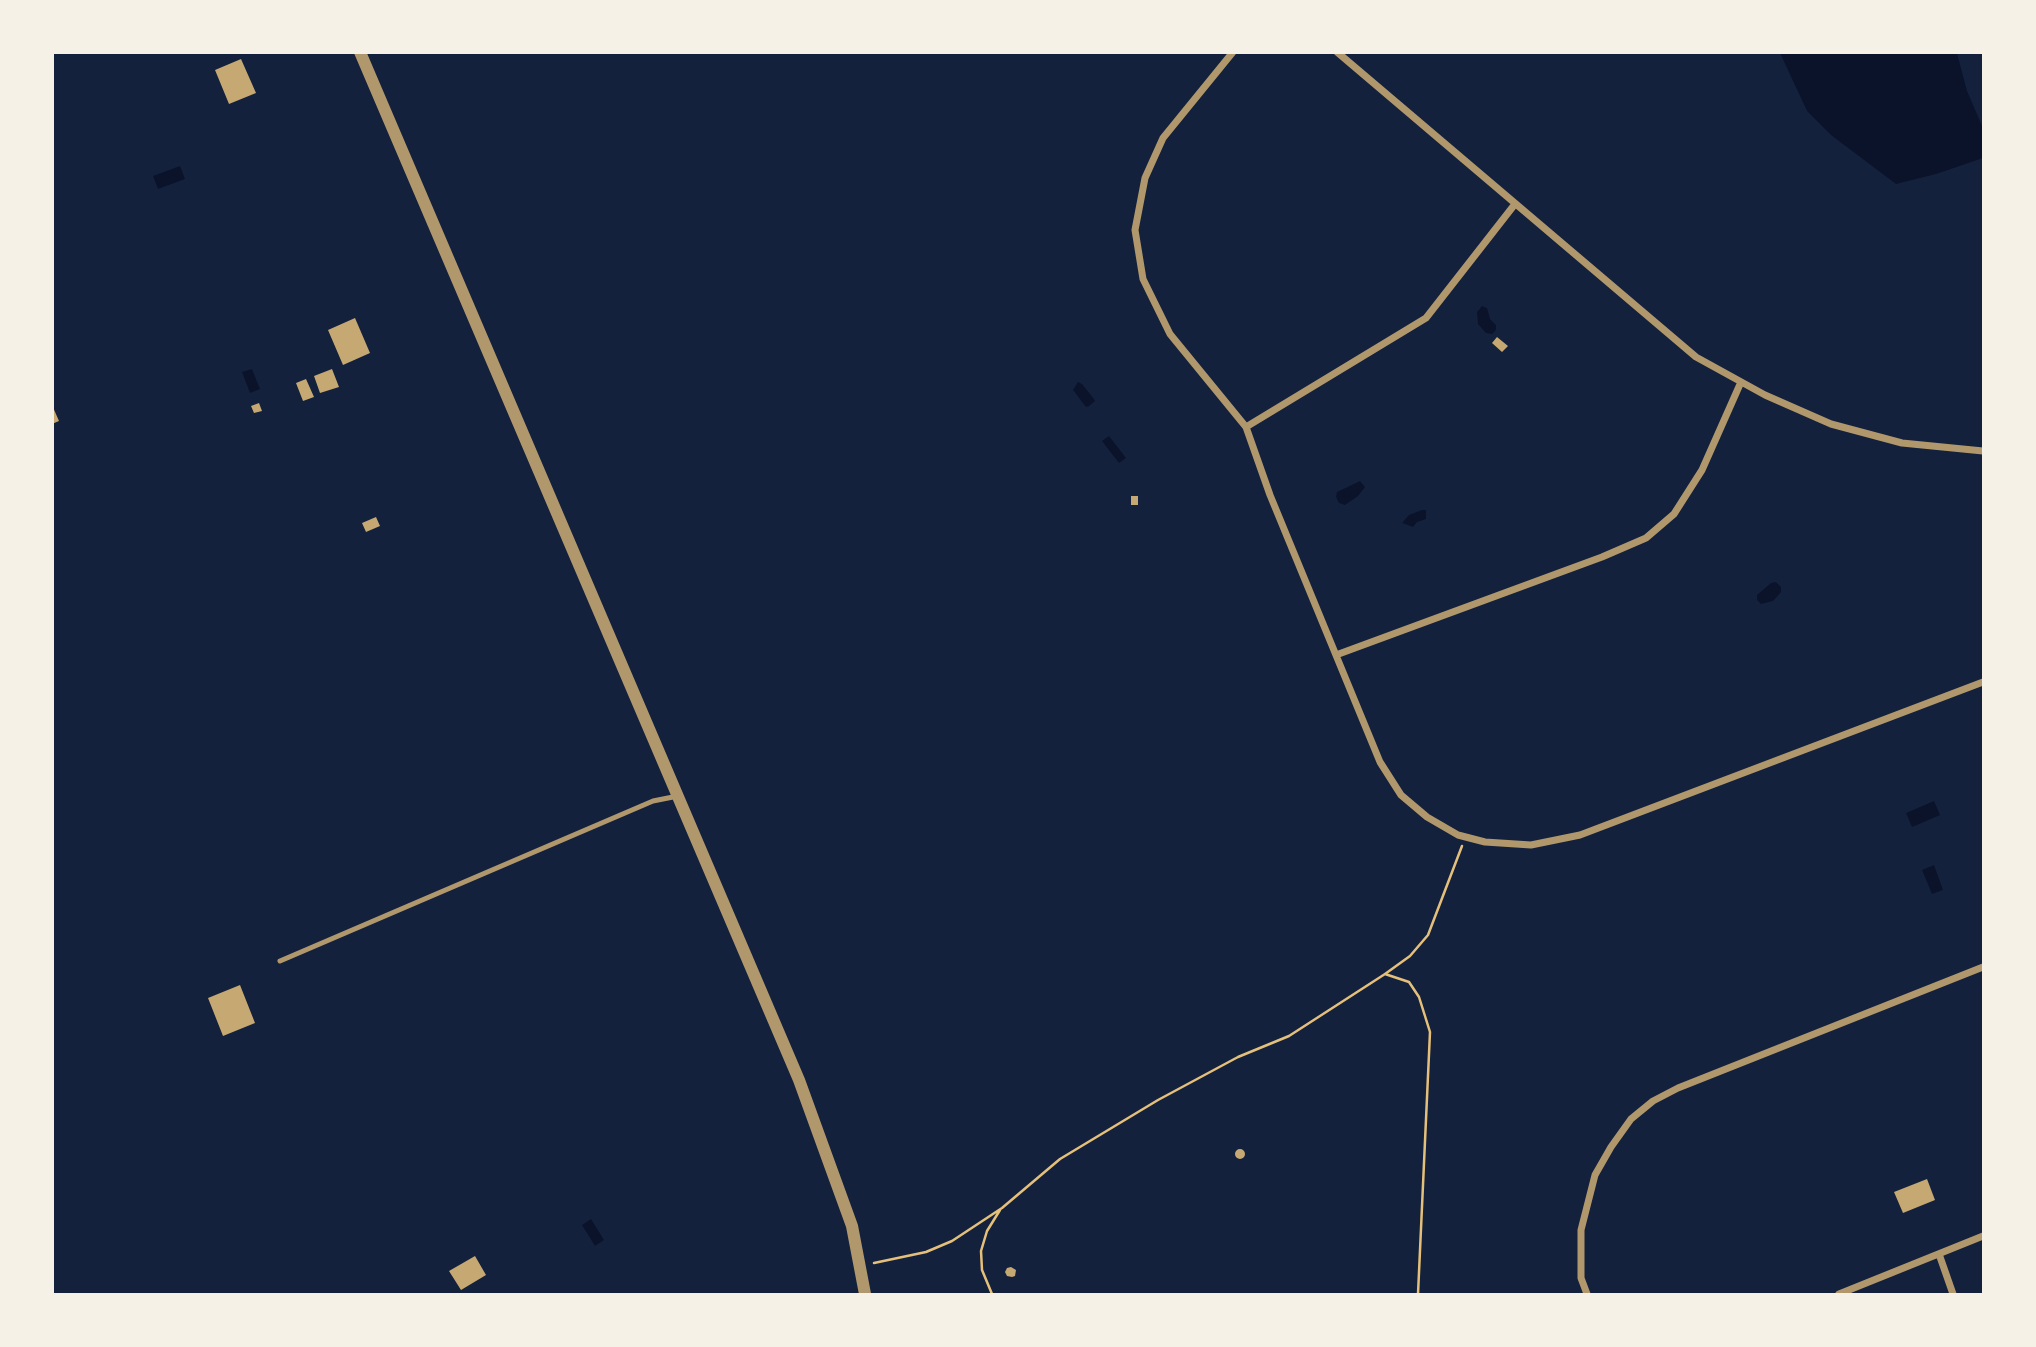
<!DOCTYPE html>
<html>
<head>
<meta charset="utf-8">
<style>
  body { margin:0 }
  #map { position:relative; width:2036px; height:1347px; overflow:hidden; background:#14213d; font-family:Jost,sans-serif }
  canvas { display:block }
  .frame { position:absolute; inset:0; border:54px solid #f6f1e7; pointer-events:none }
</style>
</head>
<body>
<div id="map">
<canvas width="2036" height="1347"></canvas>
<div class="frame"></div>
</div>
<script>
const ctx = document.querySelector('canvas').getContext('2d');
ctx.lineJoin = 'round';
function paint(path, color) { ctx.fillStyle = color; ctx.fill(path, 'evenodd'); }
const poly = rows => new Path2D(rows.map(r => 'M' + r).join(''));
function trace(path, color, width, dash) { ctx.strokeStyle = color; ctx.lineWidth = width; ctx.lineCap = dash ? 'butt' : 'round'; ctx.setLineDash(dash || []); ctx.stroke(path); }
const water = poly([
  [1780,53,1957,53,1967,91,1983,128,1983,158,1936,174,1896,184,1831,135,1807,111],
  [180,166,185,179,158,189,153,176],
  [1482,306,1487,308,1490,319,1496,325,1496,330,1492,334,1486,333,1478,324,1477,312],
  [252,369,260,389,250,393,242,372],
  [1078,382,1082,384,1094,399,1095,401,1089,406,1086,407,1073,390],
  [1109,436,1126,458,1119,463,1102,441],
  [1360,481,1365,487,1358,496,1345,505,1339,503,1336,497,1337,492],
  [1422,510,1426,510,1426,519,1417,522,1413,527,1402,523,1409,515],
  [1776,582,1781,587,1781,592,1773,601,1761,604,1757,600,1757,595,1771,583],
  [1934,801,1940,815,1912,827,1906,813],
  [1934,865,1943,890,1932,894,1922,870],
  [591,1219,604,1240,595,1246,582,1225]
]);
const building = poly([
  [241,59,256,93,229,104,215,70],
  [355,318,370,353,343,365,328,330],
  [1497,337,1508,346,1502,352,1492,343],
  [332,369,339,387,320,393,314,376],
  [306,379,314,397,303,401,296,383],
  [259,403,262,411,254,413,251,406],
  [52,405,59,421,52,424],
  [1131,496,1138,496,1138,505,1131,505],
  [376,517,380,526,366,532,362,523],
  [240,985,255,1023,223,1036,208,998],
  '1235 1154a5 5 0 1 1 10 0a5 5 0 1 1-10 0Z',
  [1927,1179,1935,1200,1903,1213,1894,1192],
  [475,1256,486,1275,461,1290,449,1271],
  [1011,1267,1016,1270,1015,1276,1012,1277,1007,1276,1005,1272,1007,1268]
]);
const path = poly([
  [1385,974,1409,982,1419,997,1430,1032,1418,1294],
  [874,1263,926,1252,952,1241,1002,1208,1060,1159,1158,1100,1238,1057,1289,1036,1385,974,1410,956,1428,935,1462,846],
  [992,1294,982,1270,981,1251,987,1231,1000,1210]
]);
const service = poly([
  [280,961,653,801,678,796]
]);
const minor = poly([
  [1233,52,1163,138,1145,178,1135,230,1143,279,1170,334,1246,427,1270,495,1380,762,1401,795,1427,817,1458,835,1485,842,1531,845,1580,835,1983,682],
  [1337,52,1696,357,1765,395,1831,424,1902,443,1983,451],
  [1246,427,1426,318,1515,204],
  [1336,655,1602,557,1646,538,1674,514,1702,470,1741,382],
  [1939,1254,1953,1294],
  [1587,1294,1581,1278,1581,1230,1595,1175,1611,1147,1631,1119,1653,1101,1678,1088,1983,967],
  [1839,1294,1983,1236]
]);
const tertiary = poly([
  [360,52,799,1080,852,1226,865,1294]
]);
paint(water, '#0b132b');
paint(building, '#c6a872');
trace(path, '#e5c07b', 2.5);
trace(service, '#b1986c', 5);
trace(minor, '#b1986c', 7);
trace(tertiary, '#b1986c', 12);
</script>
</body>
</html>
